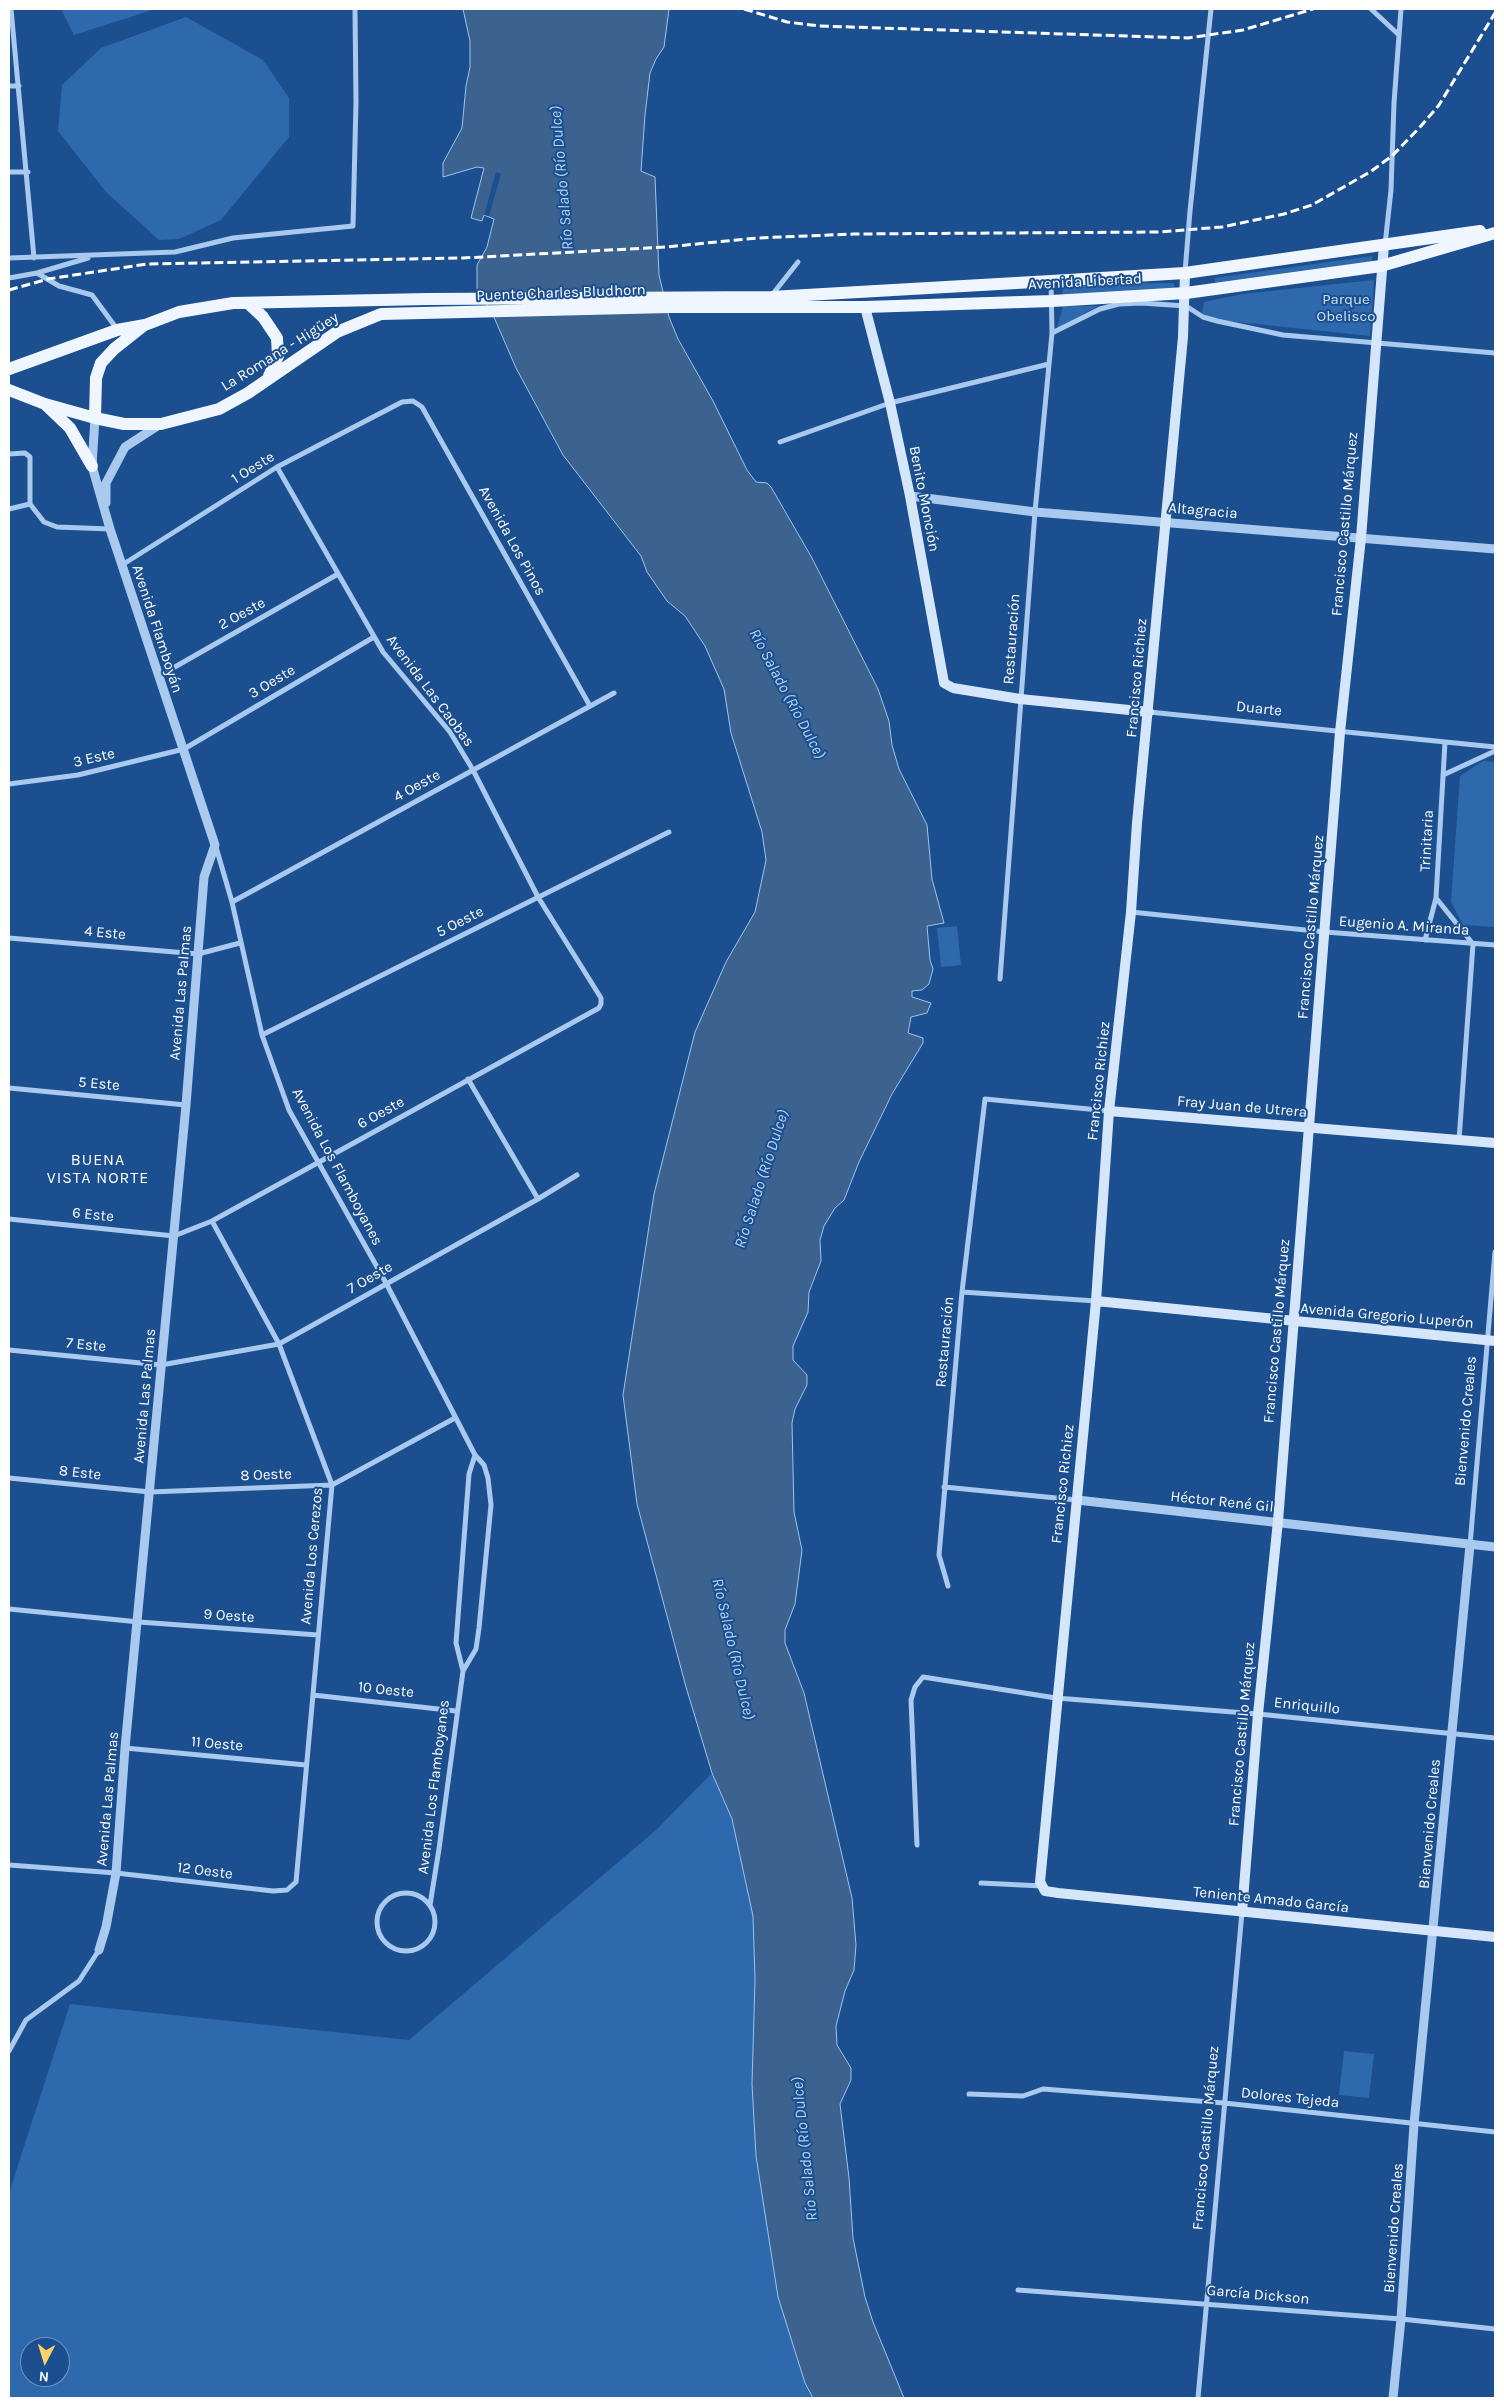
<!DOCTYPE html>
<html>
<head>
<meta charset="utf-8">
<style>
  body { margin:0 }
  #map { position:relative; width:1504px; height:2407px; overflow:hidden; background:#1b4f8f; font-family:Karla,sans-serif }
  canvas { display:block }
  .frame { position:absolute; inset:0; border:10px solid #fff; pointer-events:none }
  .north { position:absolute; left:20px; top:2337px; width:50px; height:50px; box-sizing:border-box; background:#1b4f8f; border:1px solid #7695bc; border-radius:50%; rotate:185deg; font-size:14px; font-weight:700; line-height:20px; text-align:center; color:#fff }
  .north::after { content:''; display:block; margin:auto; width:18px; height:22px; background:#ffd166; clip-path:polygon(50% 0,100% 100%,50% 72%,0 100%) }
</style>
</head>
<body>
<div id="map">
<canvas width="1504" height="2407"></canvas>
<div class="frame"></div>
<div class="north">N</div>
</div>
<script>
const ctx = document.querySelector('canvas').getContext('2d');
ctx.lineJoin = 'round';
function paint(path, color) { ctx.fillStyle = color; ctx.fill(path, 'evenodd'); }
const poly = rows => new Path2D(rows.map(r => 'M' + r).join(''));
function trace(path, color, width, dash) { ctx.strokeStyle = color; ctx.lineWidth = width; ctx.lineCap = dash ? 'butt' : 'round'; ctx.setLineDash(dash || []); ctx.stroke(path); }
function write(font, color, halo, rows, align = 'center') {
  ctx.font = font + ' Karla,sans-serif'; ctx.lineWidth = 4; ctx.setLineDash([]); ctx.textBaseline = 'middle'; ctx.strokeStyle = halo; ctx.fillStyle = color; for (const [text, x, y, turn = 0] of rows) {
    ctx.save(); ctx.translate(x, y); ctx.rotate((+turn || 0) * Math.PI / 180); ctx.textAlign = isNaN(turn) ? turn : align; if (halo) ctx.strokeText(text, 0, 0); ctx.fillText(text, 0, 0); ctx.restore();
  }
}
const green = poly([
  [61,9,155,9,74,35],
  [186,17,263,60,289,98,289,137,221,220,179,239,159,240,106,192,58,131,62,85,101,48],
  [1372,256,1373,270,1217,290,1214,278],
  [1374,280,1370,336,1218,320,1202,313,1204,302,1242,294],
  [1174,283,1175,295,1063,299,1062,284],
  [1063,306,1098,306,1057,328],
  [1483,761,1495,762,1495,927,1463,925,1451,902,1460,776],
  [957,926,961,965,941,967,937,928],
  [712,1773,732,1819,753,1916,755,1979,752,2084,756,2156,805,2383,813,2398,9,2398,9,2193,70,2004,409,2040,656,1830],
  [30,2347,60,2347,60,2377,30,2377],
  [1344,2051,1374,2054,1369,2098,1339,2095]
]);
const water = poly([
  [463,9,669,9,664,47,656,59,650,73,645,115,641,171,655,177,659,275,669,317,678,339,713,401,747,470,756,482,767,483,771,487,812,558,878,689,889,721,892,745,899,769,927,825,932,879,944,923,927,926,930,960,933,969,929,984,922,990,912,991,912,997,931,1003,927,1013,911,1017,908,1033,923,1038,923,1043,892,1094,859,1162,844,1200,835,1208,824,1226,820,1240,821,1261,809,1292,808,1312,793,1346,793,1360,807,1375,807,1385,795,1409,792,1423,794,1512,802,1550,795,1604,785,1630,785,1643,804,1693,852,1898,856,1945,854,1970,845,1991,836,2026,837,2045,851,2068,851,2080,840,2104,849,2178,853,2238,865,2297,873,2322,904,2398,813,2398,805,2383,778,2297,756,2156,752,2084,755,1979,753,1916,732,1819,712,1773,686,1687,637,1504,623,1395,654,1194,695,1032,726,962,755,912,766,860,762,832,731,733,724,689,705,646,685,616,667,601,647,572,641,556,563,455,516,368,493,315,477,289,477,265,487,247,494,219,484,215,482,221,471,218,484,168,477,167,443,177,443,163,462,128,466,86,470,67,470,41,463,9]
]);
const pier = poly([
  [496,172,501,174,489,216,484,215]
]);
const minor = poly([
  [11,9,34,258],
  [1371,9,1399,35],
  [9,86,19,86],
  [9,172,28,172],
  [1385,245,1391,190,1394,103,1401,9],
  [9,258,175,252,233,238,353,226,356,102,355,9],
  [1185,272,1190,211,1211,9],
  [37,273,59,286,92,295,117,329],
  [9,278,37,273,88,258],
  [772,295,798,262],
  [1052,333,1100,309,1119,304,1141,303,1186,306,1203,317,1217,321,1283,335,1495,353],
  [780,442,890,403,1049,364],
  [9,454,25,453,30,457,30,504,44,522,57,527,110,529],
  [9,509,30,504],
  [122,565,277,467,402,402,413,401,422,407,590,706],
  [159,676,338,574],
  [1149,712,1495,747],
  [1443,775,1495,751],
  [9,784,78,775,184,749,374,637],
  [216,847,232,902,262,1035,289,1110,386,1283,475,1455,484,1465,488,1478,491,1505,479,1628,476,1649,463,1671,439,1849,430,1905],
  [1436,898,1473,944,1459,1140],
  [232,902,614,693],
  [1131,912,1325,932,1495,945],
  [9,938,198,954,240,943],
  [1425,940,1436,898,1445,742],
  [1000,979,1035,512,1052,333,1051,281],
  [262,1035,669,832],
  [468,1079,538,1199],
  [9,1088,186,1105],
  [9,1219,174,1236,212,1221,599,1008,601,1004,601,998,538,897,473,770,450,732,383,652,277,467],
  [962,1292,1096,1301],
  [9,1350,161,1365,279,1344,538,1199,577,1175],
  [9,1478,150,1492,332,1485,455,1418],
  [944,1487,1077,1500],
  [1470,1545,1495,1252],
  [948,1586,939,1555,962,1292,985,1099,1109,1111],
  [9,1609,139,1622,318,1635],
  [463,1671,456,1643,469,1474,475,1455],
  [313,1695,456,1711],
  [125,1748,306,1765],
  [917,1845,911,1700,915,1687,923,1677,1056,1698,1258,1714,1495,1738],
  [9,1865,116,1873,273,1891,287,1890,296,1882,332,1485,279,1344,212,1221],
  [981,1883,1042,1886],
  '377 1922a29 29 0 1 1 58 0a29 29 0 1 1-58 0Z',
  [9,2051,26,2020,79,1981,99,1950],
  [969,2094,1023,2096,1043,2089,1224,2103,1495,2132],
  [1018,2290,1401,2319,1495,2329],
  [1198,2398,1242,1912]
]);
const tertiary = poly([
  [95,418,92,466,110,529,215,845,204,877,186,1105,125,1748,116,1873,106,1927,99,1950],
  [910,496,1035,512,1495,549],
  [106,503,106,483,125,447,159,425],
  [1077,1500,1495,1547],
  [1393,2398,1401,2319,1414,2124,1470,1545]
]);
const secondary = poly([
  [1185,273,1183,337,1137,823,1131,912,1109,1111,1096,1301,1040,1882,1045,1891,1058,1893,1495,1937],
  [865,307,890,403,910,496,944,683,953,688,1020,699,1149,712],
  [1109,1111,1495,1143],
  [1096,1301,1495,1341],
  [1242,1912,1258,1714,1278,1521,1340,732,1361,538,1384,245]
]);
const primary = poly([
  [248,303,263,317,277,338,278,356,269,376],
  [9,369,117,330,145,325,179,312,233,303,428,299,771,297,1051,281,1185,273,1480,231],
  [9,390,45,404,95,418,124,424,161,424,219,409,248,393,337,332,381,314,669,307,865,307,1052,301,1186,293,1381,266,1495,233],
  [47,406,70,428,92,466],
  [95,418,96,378,101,363,114,349,143,326]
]);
const rail = poly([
  [744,9,787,22,819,26,1188,38,1243,30,1313,9],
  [9,290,48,279,147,264,463,258,666,247,757,238,854,234,1158,232,1222,227,1284,214,1312,205,1370,172,1392,156,1421,126,1439,105,1495,13]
]);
const streetNames = [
  ["Avenida Libertad",1085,282,-3],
  ["Puente Charles Bludhorn",561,293,-2],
  ["La Romana - Higüey",280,352,-32],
  ["1 Oeste",253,468,-32],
  ["Benito Monción",924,499,79],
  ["Altagracia",1203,511,5],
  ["Francisco Castillo Márquez",1345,524,-85],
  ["Avenida Los Pinos",512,541,61],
  ["2 Oeste",242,614,-29],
  ["Avenida Flamboyán",157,629,72],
  ["Restauración",1012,639,-86],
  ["Francisco Richiez",1137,678,-85],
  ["3 Oeste",272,682,-31],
  ["Avenida Las Caobas",430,691,53],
  ["Duarte",1259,709,6],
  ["3 Este",94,758,-13],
  ["4 Oeste",417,786,-29],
  ["Trinitaria",1427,841,-87],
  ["5 Oeste",460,922,-27],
  ["Eugenio A. Miranda",1404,926,4],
  ["Francisco Castillo Márquez",1311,927,-85],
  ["4 Este",105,933,5],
  ["Avenida Las Palmas",181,993,-85],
  ["Francisco Richiez",1099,1081,-84],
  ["5 Este",99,1084,5],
  ["Fray Juan de Utrera",1242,1107,5],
  ["6 Oeste",381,1113,-29],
  ["Avenida Los Flamboyanes",337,1167,62],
  ["6 Este",93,1215,6],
  ["7 Oeste",370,1278,-30],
  ["Avenida Gregorio Luperón",1387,1316,5],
  ["Francisco Castillo Márquez",1277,1331,-85],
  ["Restauración",945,1342,-85],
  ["7 Este",86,1345,6],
  ["Avenida Las Palmas",145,1396,-85],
  ["Bienvenido Creales",1466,1421,-85],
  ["8 Este",80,1473,6],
  ["8 Oeste",266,1475,-2],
  ["Francisco Richiez",1063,1484,-84],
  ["Héctor René Gil",1222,1502,6],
  ["Avenida Los Cerezos",312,1556,-85],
  ["9 Oeste",229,1616,4],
  ["10 Oeste",386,1690,6],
  ["Enriquillo",1307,1706,6],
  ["Francisco Castillo Márquez",1242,1734,-85],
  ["11 Oeste",217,1744,5],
  ["Avenida Los Flamboyanes",434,1787,-83],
  ["Avenida Las Palmas",108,1799,-85],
  ["Bienvenido Creales",1430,1824,-85],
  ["12 Oeste",205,1871,7],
  ["Teniente Amado García",1271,1900,6],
  ["Dolores Tejeda",1290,2098,6],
  ["Francisco Castillo Márquez",1206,2138,-85],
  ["Bienvenido Creales",1394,2228,-86],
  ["García Dickson",1258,2295,5]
];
const parkNames = [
  ["Parque",1346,300],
  ["Obelisco",1346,317]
];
const waterNames = [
  ["Río Salado (Río Dulce)",562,178,-95],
  ["Río Salado (Río Dulce)",787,694,62],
  ["Río Salado (Río Dulce)",762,1179,-72],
  ["Río Salado (Río Dulce)",733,1649,77],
  ["Río Salado (Río Dulce)",805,2149,-96]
];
const neighbourhoodNames = [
  ["BUENA",98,1160],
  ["VISTA NORTE",98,1178]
];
paint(green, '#2e69ad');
paint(water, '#3c6290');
trace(water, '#9cc4f0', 1);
paint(pier, '#1b4f8f');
trace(minor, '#a9c9ee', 5);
trace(tertiary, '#a9c9ee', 9);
trace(secondary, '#d6e6fa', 10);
trace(primary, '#f0f6ff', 12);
trace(rail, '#fff', 3, [9, 4]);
write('15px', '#fff', '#1b4f8f', streetNames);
write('15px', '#cfe3fa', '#1b4f8f', parkNames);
write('italic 16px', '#b5d3f5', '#1b4f8f', waterNames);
ctx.letterSpacing = '1px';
write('16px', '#fff', '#1b4f8f', neighbourhoodNames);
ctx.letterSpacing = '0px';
</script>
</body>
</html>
